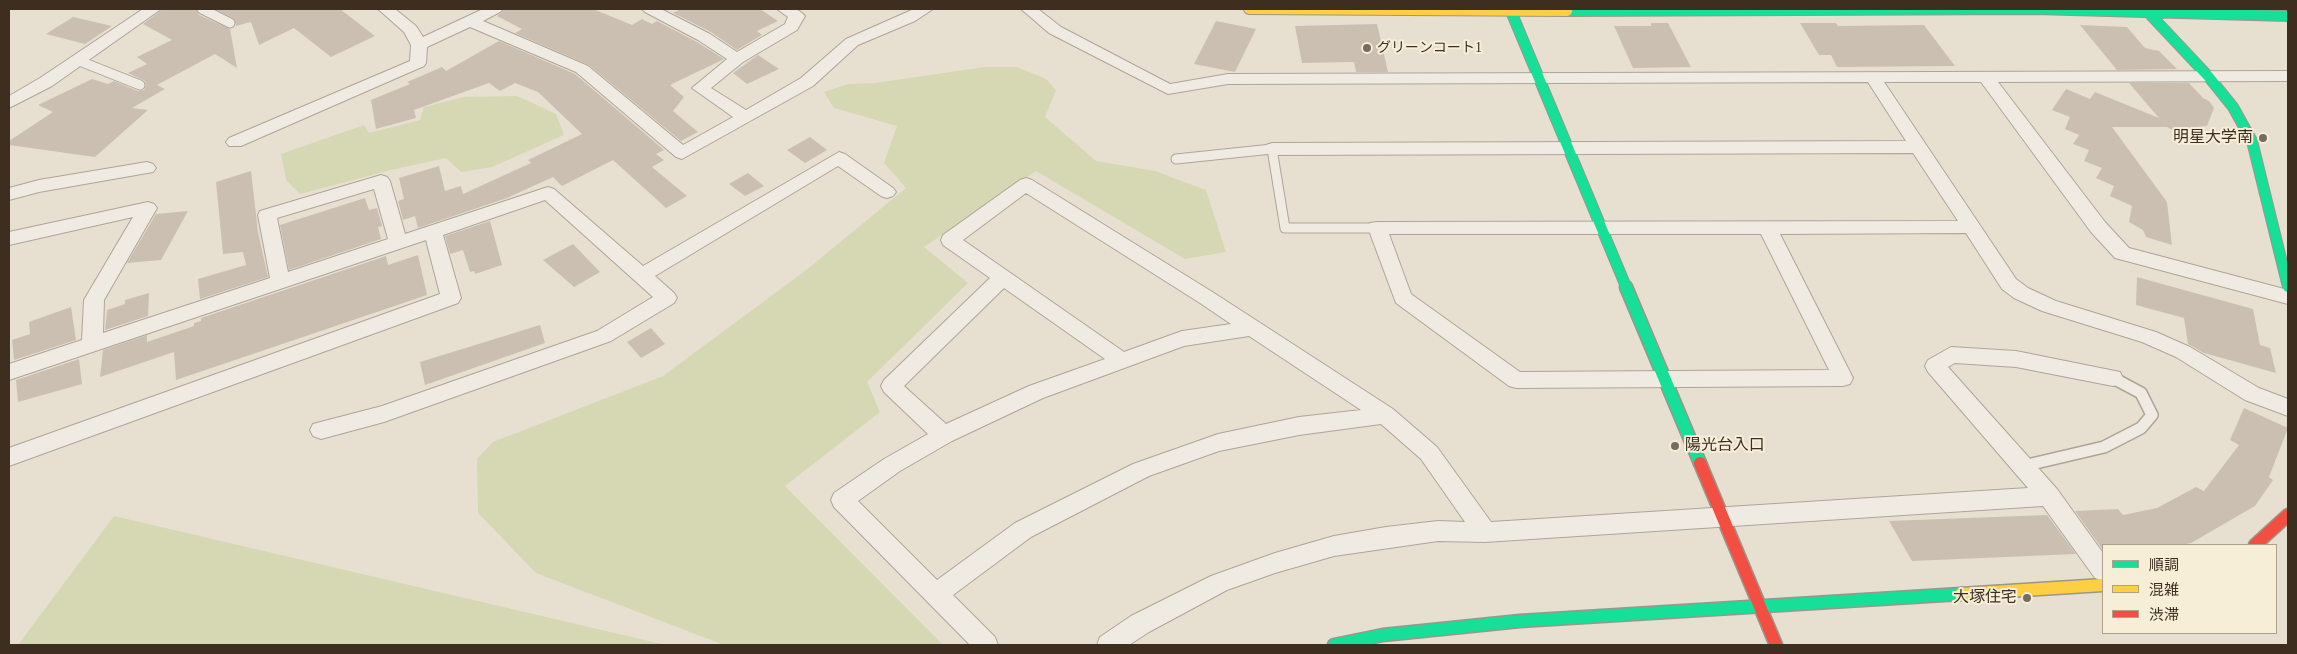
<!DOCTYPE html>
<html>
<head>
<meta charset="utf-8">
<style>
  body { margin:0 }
  #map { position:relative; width:2297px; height:654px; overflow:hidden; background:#e7e0d1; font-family:"Times New Roman","Noto Sans JP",serif }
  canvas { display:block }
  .frame { position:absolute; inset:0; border:10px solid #3d2e20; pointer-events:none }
  .legend { position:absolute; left:2102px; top:544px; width:175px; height:90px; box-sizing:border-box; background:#f7eed8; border:1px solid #ada18e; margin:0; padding:6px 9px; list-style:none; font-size:15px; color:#3d2e20 }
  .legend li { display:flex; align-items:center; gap:10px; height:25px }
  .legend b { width:25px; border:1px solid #ada18e }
</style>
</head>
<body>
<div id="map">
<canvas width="2297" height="654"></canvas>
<div class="frame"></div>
<ul class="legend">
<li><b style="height:6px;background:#16e098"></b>順調</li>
<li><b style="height:6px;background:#ffcf43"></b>混雑</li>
<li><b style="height:6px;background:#f24e42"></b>渋滞</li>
</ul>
</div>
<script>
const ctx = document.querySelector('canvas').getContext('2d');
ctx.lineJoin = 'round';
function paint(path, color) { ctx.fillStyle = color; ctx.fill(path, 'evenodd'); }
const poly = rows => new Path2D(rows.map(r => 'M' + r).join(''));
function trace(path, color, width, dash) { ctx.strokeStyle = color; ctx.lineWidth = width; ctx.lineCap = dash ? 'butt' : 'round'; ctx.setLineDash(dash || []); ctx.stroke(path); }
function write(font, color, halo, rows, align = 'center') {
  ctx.font = font + ' "Times New Roman","Noto Sans JP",serif'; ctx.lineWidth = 4; ctx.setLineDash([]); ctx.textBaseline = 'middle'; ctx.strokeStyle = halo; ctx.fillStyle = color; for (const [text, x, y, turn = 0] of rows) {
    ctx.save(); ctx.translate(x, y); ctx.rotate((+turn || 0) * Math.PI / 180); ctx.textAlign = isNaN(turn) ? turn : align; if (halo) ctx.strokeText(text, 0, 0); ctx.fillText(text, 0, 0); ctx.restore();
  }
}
const green = poly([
  [985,67,1017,67,1046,79,1056,90,1045,117,1096,161,1155,171,1206,190,1226,252,1185,259,1036,171,924,247,968,283,867,382,880,412,785,486,943,645,724,645,536,573,478,513,477,459,493,442,663,376,805,271,906,188,884,163,897,126,834,108,824,92,848,84,875,83],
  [517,96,556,114,564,135,492,167,461,172,446,158,391,170,300,194,286,180,281,154,364,125,369,133,420,120,424,107,464,97],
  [114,516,666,645,18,645]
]);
const building = poly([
  [163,9,196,9,199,15,230,29,237,68,215,54,157,85,165,89,132,108,148,110,95,157,9,145,9,141,53,112,38,105,92,79,108,84,114,81,138,91,144,90,146,85,145,81,128,73,147,64,137,57,172,40,143,24],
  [215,9,340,9,375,36,331,57,294,28,259,45,251,22,236,26,233,18],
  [505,9,593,9,632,25,642,19,652,24,657,21,697,42,724,59,670,85,684,97,673,111,698,132,681,141,589,65,515,33,522,29,497,16],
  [681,9,760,9,778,21,757,31,762,35,737,50,711,32,673,13],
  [73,17,112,26,85,44,46,34],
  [1216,21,1256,29,1235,72,1194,64],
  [1651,23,1668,23,1691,67,1633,68,1614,26,1651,26],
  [1800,23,1836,23,1838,26,1924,25,1955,66,1837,67,1831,55,1819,55],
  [1377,24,1388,72,1356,72,1354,62,1302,63,1295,26],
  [2080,25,2127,27,2145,48,2159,51,2177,69,2117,70],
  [499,41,575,74,664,150,656,154,664,160,652,167,687,196,666,208,613,160,562,186,553,177,507,198,418,228,415,216,403,220,398,201,404,199,399,178,439,166,445,191,461,186,463,194,531,163,528,160,582,134,538,92,515,83,500,91,489,83,414,110,416,118,376,129,371,100,410,84,407,82,442,67,446,71],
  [758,55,779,69,747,84,733,73],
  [2129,83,2189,83,2203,98,2209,101,2214,108,2207,126,2185,128,2179,134,2167,127,2112,127,2167,202,2172,245,2146,237,2143,230,2129,222,2132,206,2110,196,2114,186,2096,178,2102,168,2084,161,2089,150,2073,144,2079,135,2065,129,2070,117,2052,110,2066,89,2090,99,2095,92,2159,118],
  [810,137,827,150,805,163,787,150],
  [251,171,258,232,268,277,200,299,198,279,246,265,243,252,223,254,216,182],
  [748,173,764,186,745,196,729,184],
  [365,198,369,210,377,208,382,226,378,227,381,239,289,270,280,225],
  [188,211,161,260,127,263,156,214],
  [490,221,502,265,475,274,474,271,470,272,463,250,450,254,445,236],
  [573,244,600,272,574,287,543,260],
  [418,255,427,295,176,380,174,352,100,377,103,350,147,335,147,342,194,326,194,323,201,321,201,318,386,256,388,265],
  [2137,277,2253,309,2260,345,2270,348,2276,373,2204,353,2188,344,2184,318,2136,305],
  [149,293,148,316,105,330,107,310,125,304,125,300],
  [71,307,76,340,14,360,12,340,30,334,29,322],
  [540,325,545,343,425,385,420,362],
  [651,328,665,344,641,358,627,342],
  [79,359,82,384,18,402,16,380],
  [2244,408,2288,428,2269,477,2273,480,2255,506,2191,543,2180,545,2103,545,2103,550,2075,511,2118,509,2123,515,2157,508,2196,487,2204,491,2239,445,2230,440],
  [2047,515,2076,554,1912,561,1889,521]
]);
const laneFar1 = poly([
  [202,9,230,23],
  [77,60,140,85],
  [1176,159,1272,149,1285,228,1377,228]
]);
const lane = poly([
  [2023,466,2104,447,2141,428,2152,415,2141,393,2113,378]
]);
const street = poly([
  [143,9,161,9,52,86,9,108,9,96,40,78,143,9],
  [378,9,395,9,416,26,423,37,483,9,503,9,500,12,483,21,588,66,683,145,733,117,692,88,727,59,698,40,645,12,642,9,661,9,710,34,737,52,785,24,788,17,777,9,796,9,802,13,805,16,797,30,743,62,711,88,746,110,801,78,846,39,914,9,933,9,915,21,858,45,813,86,682,159,676,157,576,72,470,27,427,47,426,63,424,66,241,146,229,146,226,142,229,138,410,61,411,45,404,32,378,9],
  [1021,9,1038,9,1061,27,1170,84,1228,74,2288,71,2288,81,1998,82,2105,222,2129,248,2288,290,2288,304,2115,258,2091,232,1981,82,1884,82,2016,279,2028,288,2056,301,2156,332,2190,347,2259,388,2288,399,2288,416,2245,400,2176,357,2142,342,2042,311,2014,298,2002,289,1966,233,1780,234,1853,378,1850,384,1843,386,1516,388,1509,386,1396,303,1368,228,1370,223,1377,222,1958,221,1913,153,1272,155,1266,153,1263,149,1266,145,1272,143,1906,141,1868,82,1228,84,1168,94,1049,33,1021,9],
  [1389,234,1761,234,1829,370,1520,372,1411,294,1389,234],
  [839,152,845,154,893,188,896,192,893,196,887,198,881,196,838,166,655,276,674,293,677,298,674,303,611,341,384,422,321,439,313,436,310,430,313,424,382,406,597,331,653,297,545,200,443,235,461,298,458,303,9,466,9,448,440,294,426,240,9,380,9,364,82,340,84,300,133,217,9,245,9,232,148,202,154,204,157,208,104,300,103,333,270,278,258,215,260,211,381,175,387,177,390,181,405,234,548,187,554,189,643,266,839,152],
  [374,189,388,239,288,272,277,218,374,189],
  [147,162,153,164,156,168,153,172,39,192,9,200,9,188,39,180,147,162],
  [1026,178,1032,180,1214,293,1393,409,1437,447,1491,522,2028,488,1928,372,1925,366,1928,360,1951,347,2016,351,2120,372,2123,378,2120,384,2113,386,2016,367,1955,363,1948,367,2057,489,2103,553,2103,581,2095,578,2043,506,1485,542,1438,541,1334,556,1275,573,1227,590,1149,632,1129,645,1097,645,1100,637,1131,616,1211,576,1275,553,1334,536,1386,527,1438,521,1465,522,1421,459,1381,424,1299,435,1219,451,1149,476,1031,537,953,595,995,637,998,645,970,645,834,507,831,500,834,493,884,459,928,434,884,392,881,386,884,380,990,278,943,245,941,240,943,235,1020,180,1026,178],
  [1026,193,1200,303,1231,324,1182,331,1124,352,963,240,1026,193],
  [1004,288,1105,359,1029,386,946,424,904,386,1004,288],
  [1249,336,1361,410,1299,417,1218,434,1133,464,1015,523,937,580,858,501,900,471,952,441,1043,398,1184,346,1249,336]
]);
const fastFar1 = poly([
  [1510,9,1627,289],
  [2145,9,2208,76,2233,107,2252,141,2288,287],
  [1567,11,2035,9,2288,16]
]);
const fast = poly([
  [1626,287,1700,463],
  [1334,645,1383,635,1520,621,1961,594]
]);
const slowFar1 = poly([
  [1249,9,1567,11]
]);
const slow = poly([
  [1961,594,2103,585]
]);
const jam = poly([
  [1700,463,1776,645],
  [2255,545,2288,515]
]);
const markers = [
  [1367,48,5,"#786c5e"],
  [2263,138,5,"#786c5e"],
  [1675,446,5,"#786c5e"],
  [2027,598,5,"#786c5e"]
];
const farPoinames = [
  ["グリーンコート1",1377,48]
];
const poiNames = [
  ["明星大学南",2253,138],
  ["陽光台入口",1685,446,"left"],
  ["大塚住宅",2017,598]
];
paint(green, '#d6d7b3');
paint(building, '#cbbfb2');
trace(laneFar1, '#ada599', 11);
trace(lane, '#ada599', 14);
trace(street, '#ada599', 2);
trace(fastFar1, '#9c958a', 12);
trace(fast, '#9c958a', 15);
trace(slowFar1, '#9c958a', 12);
trace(slow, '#9c958a', 15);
trace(jam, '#9c958a', 15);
trace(laneFar1, '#efebe3', 9);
trace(lane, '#efebe3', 11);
paint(street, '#efebe3');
trace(fastFar1, '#16e098', 10);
trace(fast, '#16e098', 12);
trace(slowFar1, '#ffcf43', 10);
trace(slow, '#ffcf43', 12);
trace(jam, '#f24e42', 12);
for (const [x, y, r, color] of markers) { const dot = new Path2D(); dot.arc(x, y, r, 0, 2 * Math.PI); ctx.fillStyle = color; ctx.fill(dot); trace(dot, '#f7eed8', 2); }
write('14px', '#3d2e20', '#f7eed8', farPoinames, 'left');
write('16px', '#3d2e20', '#f7eed8', poiNames, 'right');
</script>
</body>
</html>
